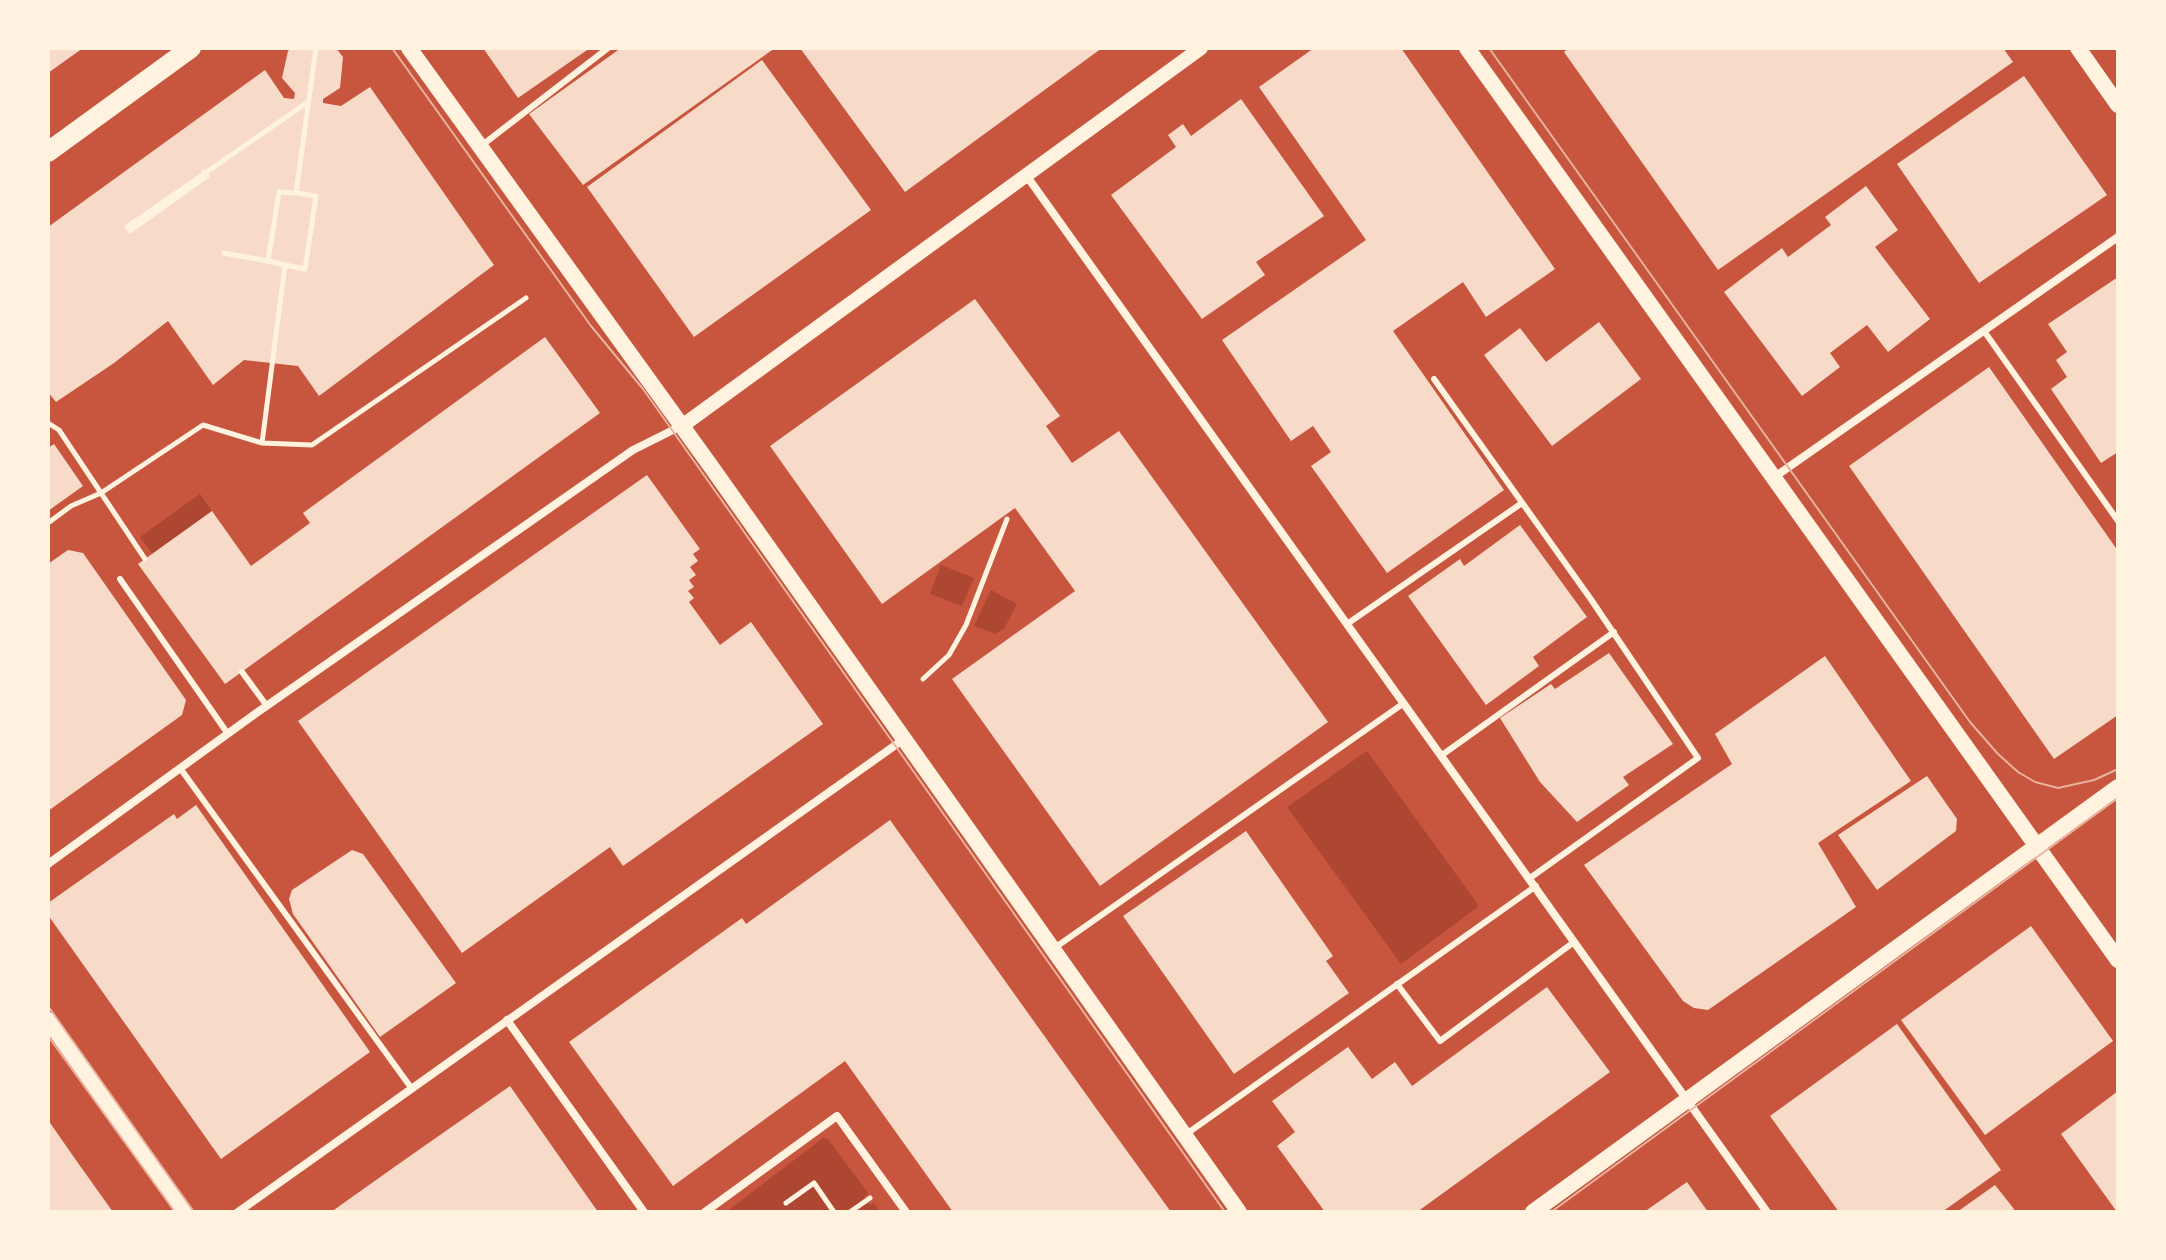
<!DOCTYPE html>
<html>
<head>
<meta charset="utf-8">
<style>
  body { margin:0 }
  #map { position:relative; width:2166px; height:1260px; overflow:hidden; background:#c8553d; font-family:Jost,sans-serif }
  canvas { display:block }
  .frame { position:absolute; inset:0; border:50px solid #fff3e0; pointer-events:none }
</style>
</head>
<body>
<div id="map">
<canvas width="2166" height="1260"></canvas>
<div class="frame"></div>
</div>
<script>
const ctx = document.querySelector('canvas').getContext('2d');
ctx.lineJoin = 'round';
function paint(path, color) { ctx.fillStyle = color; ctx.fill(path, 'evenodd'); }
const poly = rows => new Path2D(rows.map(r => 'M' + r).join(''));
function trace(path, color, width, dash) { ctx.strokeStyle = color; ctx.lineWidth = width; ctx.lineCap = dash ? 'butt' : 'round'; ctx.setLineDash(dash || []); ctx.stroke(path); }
const green = poly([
  [200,494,212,511,153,554,140,537],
  [941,565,974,578,962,606,930,594],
  [991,590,1017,604,1004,629,995,634,974,626],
  [1367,751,1479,906,1401,964,1287,807],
  [823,1138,828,1139,868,1193,864,1197,870,1205,874,1203,881,1212,726,1212]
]);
const building = poly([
  [48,48,83,48,48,73],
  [291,48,336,48,343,57,340,88,323,99,323,103,341,106,370,87,494,265,319,396,298,366,244,360,213,385,168,321,114,363,56,402,48,392,48,227,265,70,284,98,294,99,295,93,282,78,288,51],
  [483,48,590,48,518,98],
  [621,48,775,48,583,185,529,114],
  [800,48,1102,48,905,192],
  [1314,48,1401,48,1555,269,1486,317,1463,282,1393,331,1504,490,1387,573,1311,466,1331,452,1313,426,1291,441,1222,340,1366,240,1259,87],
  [1569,48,2003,48,2013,62,1718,270,1564,52],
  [762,60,871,210,694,337,587,187],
  [2024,76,2107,195,1979,283,1897,164],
  [1241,99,1324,216,1256,262,1265,275,1202,319,1111,195,1176,147,1168,135,1183,124,1191,136],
  [1866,186,1898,230,1875,247,1930,319,1888,352,1867,325,1830,353,1840,367,1802,396,1724,292,1782,248,1788,257,1831,225,1825,217],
  [2118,277,2118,452,2101,463,2051,389,2067,377,2056,360,2067,352,2048,324],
  [975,299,1060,416,1046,426,1072,463,1119,431,1328,722,1100,886,952,679,1075,591,1015,508,882,604,770,446],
  [1599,322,1641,379,1552,446,1484,355,1520,328,1546,362],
  [545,337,600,413,225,684,138,564,212,511,251,566,310,523,303,513],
  [1989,367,2118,551,2118,715,2054,759,1849,466],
  [54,444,83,486,48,511,48,448],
  [647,475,700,549,693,554,698,561,690,567,696,575,689,580,694,587,688,591,694,598,689,602,720,645,751,622,823,724,623,866,610,847,462,953,298,721],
  [1520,525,1587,617,1533,657,1539,666,1486,705,1408,596,1460,559,1464,566],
  [68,550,83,553,186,700,182,715,48,811,48,564],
  [1609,653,1673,744,1623,777,1629,785,1577,822,1540,782,1500,718,1551,684,1555,689],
  [1825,656,1911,781,1818,843,1856,907,1708,1010,1694,1008,1683,1001,1584,865,1732,764,1715,734],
  [1927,776,1957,819,1956,831,1877,890,1838,835],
  [196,805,370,1052,221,1159,48,915,48,903,174,814,177,819],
  [890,820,1098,1111,1171,1212,953,1212,845,1061,673,1186,569,1042,742,918,746,924],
  [1246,831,1333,956,1326,961,1349,993,1234,1074,1123,916],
  [352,850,363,854,456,983,380,1037,293,914,289,899,292,890],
  [2031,926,2113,1041,1985,1135,1901,1020],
  [1547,987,1610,1072,1417,1212,1325,1212,1277,1146,1295,1132,1272,1101,1348,1047,1372,1079,1395,1062,1412,1086],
  [1897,1024,2001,1170,1942,1212,1839,1212,1770,1116],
  [510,1086,598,1212,331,1212,400,1163],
  [2118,1091,2118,1212,2117,1212,2061,1134],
  [48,1120,78,1163,113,1212,48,1212],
  [1687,1182,1708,1212,1644,1212],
  [1995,1185,2014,1209,2012,1212,1957,1212]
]);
const path = poly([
  [127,227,308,102],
  [130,231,207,176,204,172],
  [224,253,268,261,279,192,296,193,316,48],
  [285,265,305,269,316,196,296,193],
  [48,423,59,430,145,559],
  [262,443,285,265,268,261],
  [48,523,71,506,101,493,203,425,262,443,312,445,526,298],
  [923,679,949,655,966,625,1007,519],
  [786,1203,814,1183,834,1212],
  [850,1212,870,1198]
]);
const service = poly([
  [481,146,608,48],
  [1984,331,2118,521],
  [1434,379,1590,598,1698,758,1530,878],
  [120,579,228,734],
  [1347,624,1522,503],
  [242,672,267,706],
  [1442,755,1614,632],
  [180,768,412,1089],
  [1053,949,1404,703],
  [1397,984,1440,1041,1574,942],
  [1185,1135,1536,886]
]);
const minor = poly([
  [1026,175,1767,1212],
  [1773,478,2118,237],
  [48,864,255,714,633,450,681,426],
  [507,1020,644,1212],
  [238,1212,904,739],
  [705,1212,837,1116,906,1212]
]);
const tertiary = poly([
  [682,426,1201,48]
]);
const secondary = poly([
  [409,48,710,465,1239,1212],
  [1467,48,2118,960],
  [2078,48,2118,105],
  [48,1020,184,1212],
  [1533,1212,2118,787]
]);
const primary = poly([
  [48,152,191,48]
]);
const tram = poly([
  [392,48,591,326,643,389,1225,1212],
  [1489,48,1970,722,1998,754,2018,772,2035,782,2058,788,2094,780,2118,769],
  [48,1006,194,1212],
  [48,1036,175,1212],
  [1551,1212,2118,798]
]);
paint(green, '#ae4732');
paint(building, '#f7dbc8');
trace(path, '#fff3e0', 5);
trace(service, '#fff3e0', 6);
trace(minor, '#fff3e0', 8);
trace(tertiary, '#fff3e0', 14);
trace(secondary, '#fff3e0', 16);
trace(primary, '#fff3e0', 20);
trace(tram, '#e9b49f', 2);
</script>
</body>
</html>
